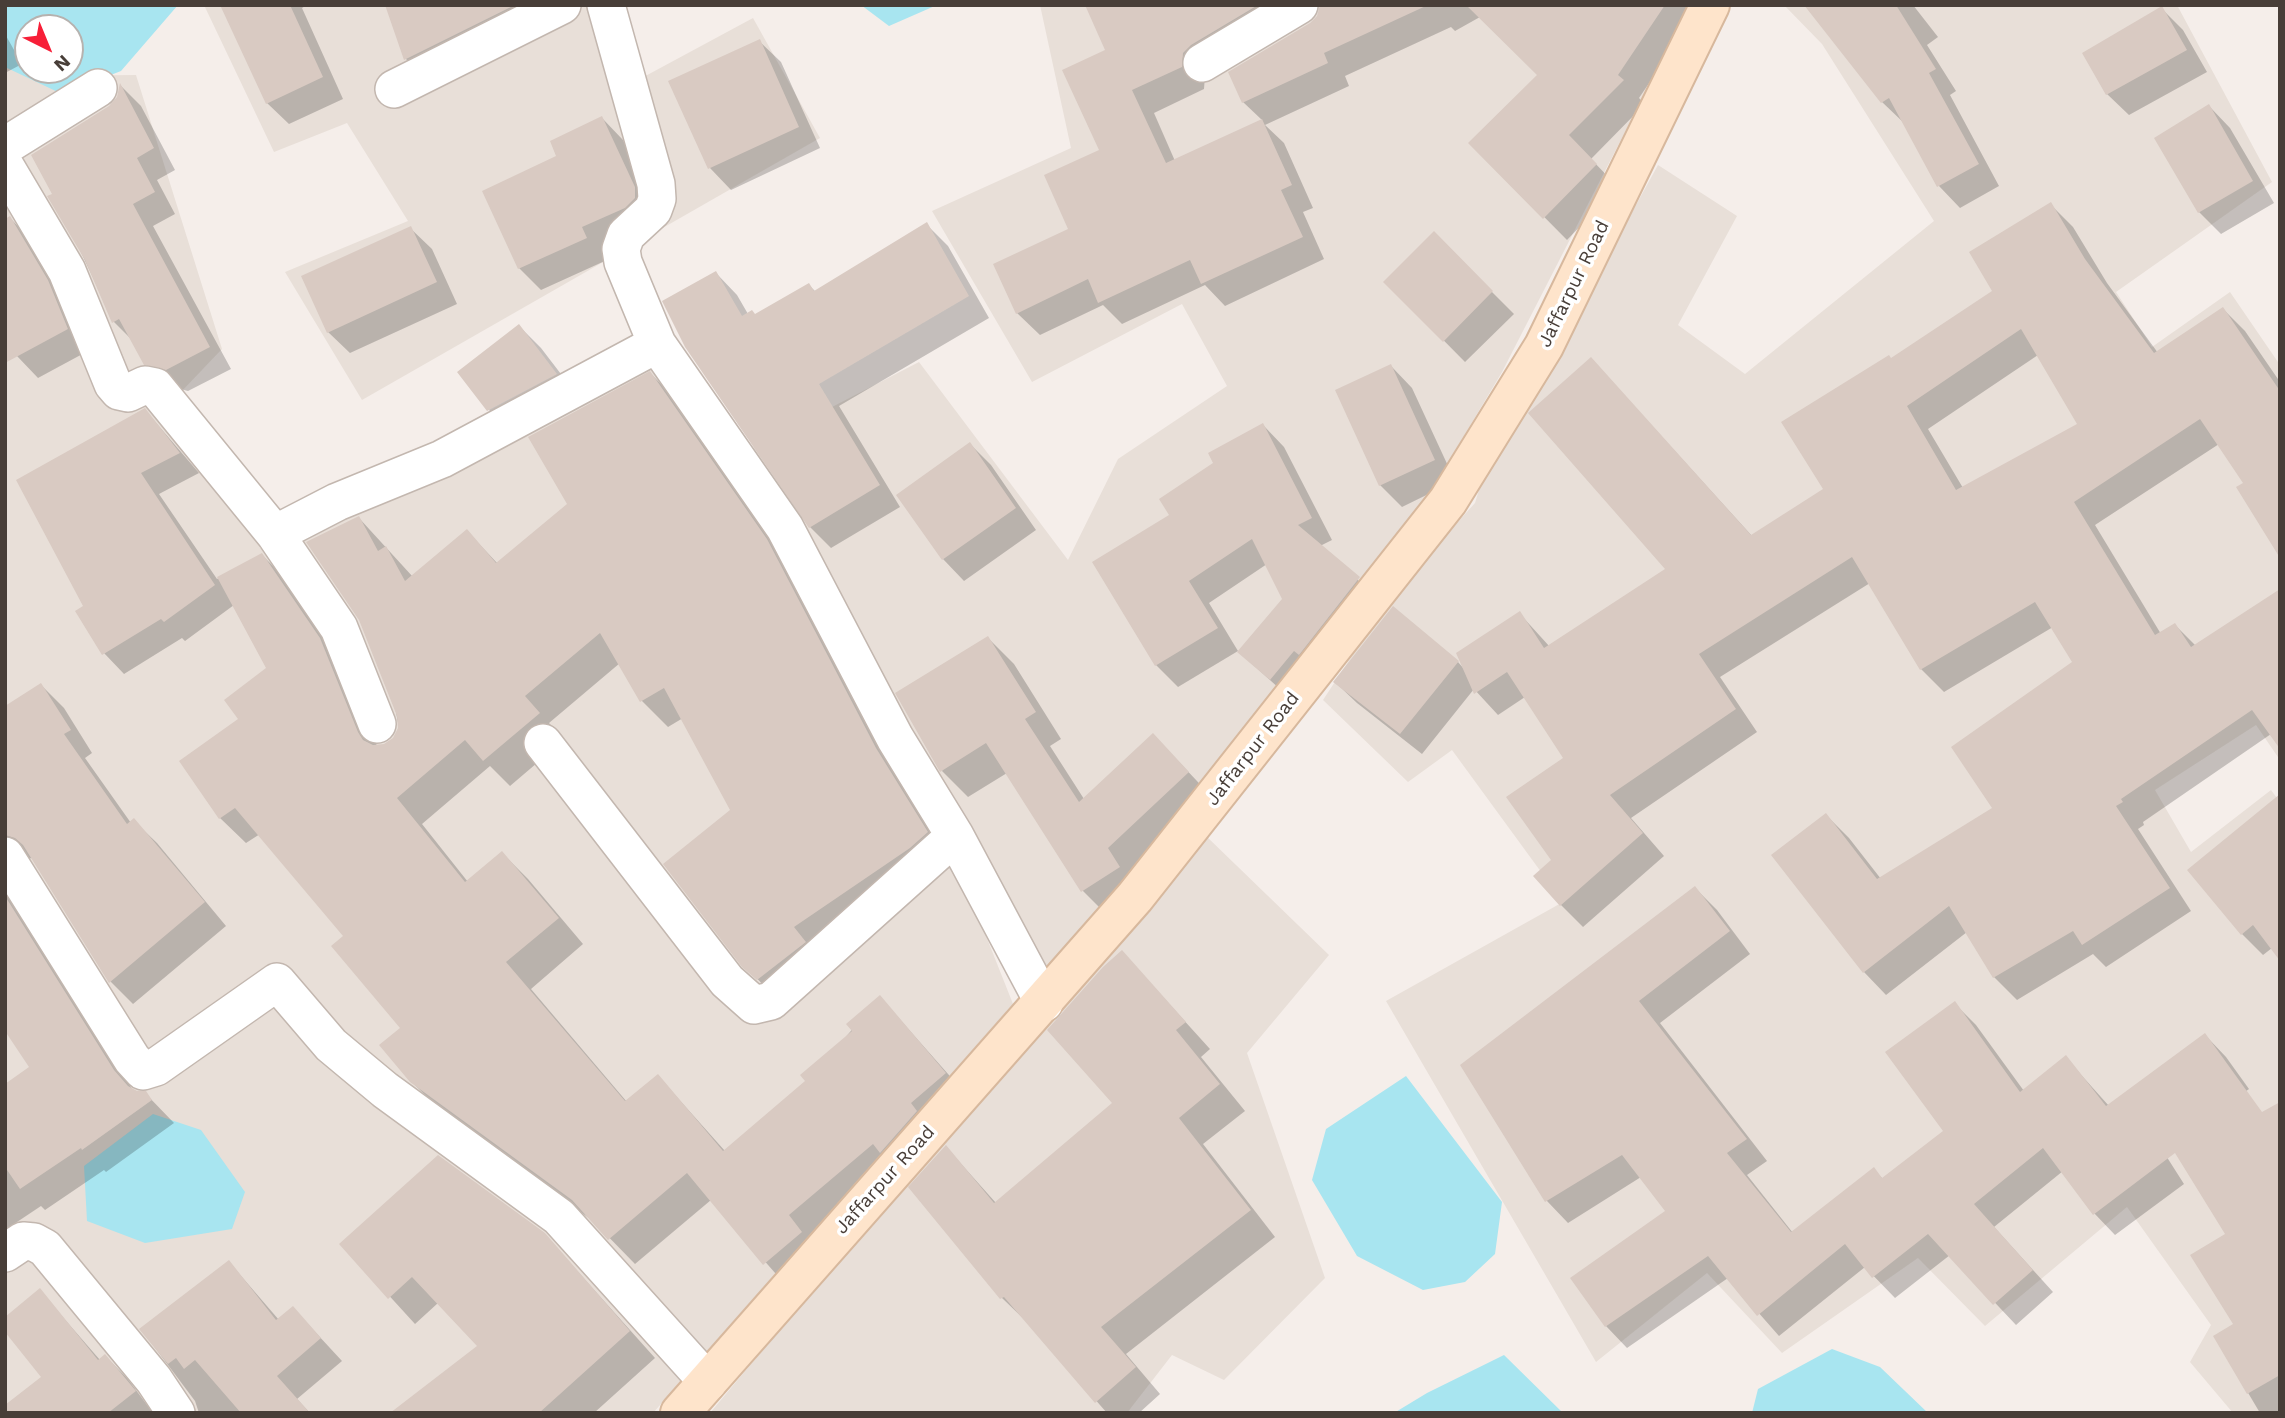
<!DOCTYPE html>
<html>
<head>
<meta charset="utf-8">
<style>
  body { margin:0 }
  #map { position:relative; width:2285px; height:1418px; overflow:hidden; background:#f5eeea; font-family:"Work Sans",sans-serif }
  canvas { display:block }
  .frame { position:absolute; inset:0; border:7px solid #483e38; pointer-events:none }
  .north { position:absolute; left:14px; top:14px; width:70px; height:70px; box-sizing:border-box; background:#fff; border:2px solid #b6b2af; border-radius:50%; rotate:137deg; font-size:19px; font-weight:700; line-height:28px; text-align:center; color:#483e38 }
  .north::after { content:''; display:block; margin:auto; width:24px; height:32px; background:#f71f38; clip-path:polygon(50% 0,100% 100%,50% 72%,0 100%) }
</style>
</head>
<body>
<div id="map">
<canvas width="2285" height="1418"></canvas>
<div class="frame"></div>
<div class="north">N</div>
</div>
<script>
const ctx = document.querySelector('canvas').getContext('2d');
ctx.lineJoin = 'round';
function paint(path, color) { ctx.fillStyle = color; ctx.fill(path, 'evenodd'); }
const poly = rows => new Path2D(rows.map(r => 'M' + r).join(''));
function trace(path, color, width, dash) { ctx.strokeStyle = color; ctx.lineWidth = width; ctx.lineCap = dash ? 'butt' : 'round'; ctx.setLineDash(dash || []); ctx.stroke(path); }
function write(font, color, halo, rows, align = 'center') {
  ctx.font = font + ' "Work Sans",sans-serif'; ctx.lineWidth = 7; ctx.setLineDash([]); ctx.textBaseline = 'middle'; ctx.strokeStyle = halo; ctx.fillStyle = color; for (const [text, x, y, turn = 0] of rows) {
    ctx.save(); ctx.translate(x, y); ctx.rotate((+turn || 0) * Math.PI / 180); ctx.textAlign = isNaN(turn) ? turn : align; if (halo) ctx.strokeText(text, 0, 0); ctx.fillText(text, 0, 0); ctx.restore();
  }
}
const residential = poly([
  [204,5,608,5,638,80,753,18,820,138,362,400,285,272,408,221,347,123,274,152],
  [1040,5,1690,5,1502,372,1411,525,1048,974,741,454,919,362,1068,560,1118,459,1227,386,1182,304,1032,382,932,211,1071,148],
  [1784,5,2177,5,2272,182,2116,292,2152,347,2230,292,2280,365,2280,760,2256,725,2155,790,2191,852,2271,790,2280,802,2280,1413,2233,1413,2190,1362,2211,1325,2127,1207,1985,1326,1918,1258,1782,1353,1707,1273,1596,1362,1386,1001,1563,902,1452,750,1408,782,1323,700,1392,595,1475,503,1499,425,1541,378,1658,165,1737,216,1678,325,1745,374,1934,221,1822,44],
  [5,6,32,76,136,75,222,349,182,391,268,535,653,357,795,551,925,782,1013,1004,653,1413,5,1413],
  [1205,835,1329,955,1247,1053,1325,1278,1224,1380,1172,1355,1127,1413,710,1413,874,1217]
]);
const water = poly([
  [5,5,178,5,121,71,62,94,5,67],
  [28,28,70,28,70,70,28,70],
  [861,5,937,5,889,26],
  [1406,1076,1502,1202,1495,1254,1465,1282,1423,1290,1357,1256,1312,1180,1326,1129],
  [153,1114,201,1130,245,1192,232,1229,145,1243,87,1221,84,1166],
  [1832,1349,1880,1367,1928,1413,1752,1413,1758,1389],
  [1504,1355,1563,1413,1394,1413,1427,1393]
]);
const shadow = poly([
  [243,5,307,5,302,8,343,99,289,124,267,103],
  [387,5,598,5,575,7,427,80,406,59],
  [1087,5,1702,5,1639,98,1645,104,1591,159,1618,187,1567,240,1471,143,1539,75,1480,17,1455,31,1451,27,1345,76,1349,86,1265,125,1284,143,1313,208,1303,212,1324,259,1225,306,1205,285,1122,324,1103,305,1040,335,1017,313,1071,230,1101,151,1107,51],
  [1321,6,1319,15,1243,102,1262,120,1175,161,1154,113,1204,89,1205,76,1312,9],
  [1805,5,1913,5,1938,37,1927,45,1956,91,1950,95,1999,186,1960,208,1939,186,1904,123,1882,102],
  [2161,8,2183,30,2207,72,2129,115,2107,94],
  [5,34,22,64,5,73],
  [759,41,781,62,820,148,731,190,710,168,670,82],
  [121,86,141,106,175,170,157,180,175,214,153,226,231,369,188,391,168,386,146,364,134,342,114,322,54,195,118,98],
  [2209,106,2230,128,2274,203,2221,234,2199,212],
  [602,118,623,140,656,210,646,229,602,249,607,260,541,290,519,268,559,157],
  [2050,204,2073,227,2107,283,2158,353,2223,309,2245,331,2280,382,2280,555,2245,483,2219,444,2095,525,2161,634,2175,625,2196,646,2280,591,2271,734,2143,822,2144,825,2138,829,2191,911,2106,967,2093,954,2017,1000,1994,977,1967,932,1886,995,1864,972,1826,815,1849,838,1881,879,1995,808,2074,663,2053,627,1944,692,1921,669,1870,583,1720,677,1757,732,1631,818,1664,856,1583,927,1561,905,1554,860,1566,758,1525,697,1498,715,1474,689,1422,754,1357,703,1335,682,1458,662,1464,669,1520,614,1550,647,1668,569,1591,359,1752,536,1826,490,1891,360,1995,291],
  [2038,355,2080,425,1963,488,1928,429],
  [10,218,31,240,88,351,38,378,17,356],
  [927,225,948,246,989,318,839,406,900,507,831,548,810,527,716,273,737,295,748,314,756,316,809,285,816,292],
  [410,228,432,249,457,304,350,353,328,332],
  [1434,234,1514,314,1465,362,1386,282],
  [519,326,541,348,577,395,510,431,489,410],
  [1391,366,1412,388,1455,481,1402,507,1380,485],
  [650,373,676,399,792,567,953,859,770,992,744,965,733,810,683,718,668,727,642,701,620,663,549,723,564,740,510,786,490,766,422,824,468,882,502,853,528,879,583,944,531,989,627,1102,658,1076,725,1151,808,1081,880,997,971,1100,790,1290,711,1200,635,1264,593,1221,438,1108,411,1081,403,1028,346,936,260,834,246,843,220,818,241,719,268,669,234,605,185,641,182,638,124,674,104,653,85,607,145,410,199,473,159,494,217,579,262,555,288,581,346,666,377,746,386,745,394,739,399,728,359,518,413,577,467,531,498,564,570,505],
  [1263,425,1284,447,1332,540,1320,546,1380,600,1292,700,1239,652,1284,599,1267,564,1209,603,1238,651,1178,687,1156,665,1094,562,1172,515,1215,464],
  [970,444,991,465,1036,530,964,581,943,559],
  [988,638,1014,664,1061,739,1050,746,1084,799,1179,762,1214,799,1109,917,1082,890,1007,773,968,797,942,771],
  [41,685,64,708,92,753,85,758,131,823,134,821,157,843,226,926,133,1004,111,982,33,858,17,860,9,892,134,1092,145,1093,174,1123,106,1172,104,1170,45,1210,41,1206,5,1230,5,1086,31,1068,5,1028,5,708],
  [2280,829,2272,948,2263,955,2242,934],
  [1695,888,1717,910,1750,954,1660,1023,1767,1161,1747,1175,1793,1233,1874,1170,1883,1179,1945,1131,1954,1003,1976,1025,2024,1091,2066,1058,2109,1106,2205,1035,2226,1057,2249,1089,2163,1151,2184,1184,2115,1235,2094,1213,2063,1171,1994,1227,2053,1292,2016,1325,1950,1255,1895,1298,1865,1267,1779,1336,1728,1278,1627,1348,1606,1326,1667,1212,1641,1177,1568,1223,1547,1201,1462,1065],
  [1122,952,1210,1049,1201,1057,1245,1111,1203,1144,1275,1237,1126,1354,1160,1394,1139,1413,1107,1413,1028,1323,1002,1298,946,1147,996,1203,1114,1104],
  [2231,1232,2280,1255,2280,1413,2260,1413,2215,1337,2235,1325],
  [544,1234,655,1358,594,1413,432,1413,479,1347,438,1303,415,1324,342,1244],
  [229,1262,279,1320,293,1308,342,1361,297,1399,310,1413,199,1413,195,1401,141,1329],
  [40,1291,100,1360,105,1356,127,1378,153,1413,5,1413,43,1377]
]);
const building = poly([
  [220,5,290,5,323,77,266,104],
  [385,5,515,5,404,60],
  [1085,5,1258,5,1191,45,1183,53,1182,67,1132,90,1166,163,1262,119,1292,185,1281,190,1303,237,1201,284,1190,260,1098,303,1088,279,1016,314,993,264,1068,229,1044,175,1099,150,1062,70,1105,50],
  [1320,5,1428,5,1324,53,1328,63,1242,103,1228,72,1310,23,1317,16],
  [1466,5,1665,5,1618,75,1624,80,1569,135,1597,164,1543,219,1468,143,1537,75],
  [1804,5,1896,5,1936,69,1929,73,1979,164,1937,187,1889,98,1881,103],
  [2162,6,2187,50,2106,95,2082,53],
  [760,39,799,127,708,169,668,81],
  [120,83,154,148,137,158,155,192,133,204,210,347,166,370,144,365,119,319,112,323,85,260,47,196,52,194,31,155,109,106,117,97],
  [2209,104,2253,181,2198,213,2154,138],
  [602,116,635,187,635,198,625,208,582,227,587,238,518,269,482,191,556,156,550,141],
  [2051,202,2085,259,2154,353,2223,307,2280,391,2280,558,2236,487,2243,483,2200,419,2074,502,2155,635,2175,623,2191,647,2280,589,2280,749,2252,710,2121,799,2123,802,2116,806,2170,888,2082,945,2073,931,1993,978,1949,906,1863,973,1771,855,1826,813,1877,879,1992,808,1951,747,2072,662,2035,602,1920,670,1852,557,1699,654,1736,709,1610,795,1643,833,1560,906,1533,876,1551,860,1506,797,1563,758,1507,672,1474,694,1456,653,1520,611,1544,648,1665,569,1528,413,1591,357,1751,535,1823,489,1781,422,1889,355,1891,358,1992,291,1969,252],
  [2021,329,2077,424,1956,490,1907,406],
  [10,216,48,280,68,329,5,363,5,219],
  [927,222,969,296,819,384,880,485,809,528,685,347,662,301,716,271,742,316,752,310,755,314,809,283,814,291],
  [411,226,437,282,327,333,301,276],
  [1434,231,1493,291,1443,342,1383,282],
  [519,324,557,374,487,411,457,372],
  [1391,364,1435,460,1379,486,1335,390],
  [650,371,767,539,876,748,928,832,910,848,794,927,806,942,757,980,742,967,663,864,730,810,664,688,640,702,600,633,525,696,540,713,483,761,465,740,397,798,465,882,502,851,559,918,506,962,625,1101,658,1074,723,1151,805,1081,800,1075,852,1031,846,1024,880,995,946,1073,911,1103,917,1111,880,1153,873,1144,789,1215,802,1232,763,1265,687,1173,608,1240,572,1200,410,1082,379,1045,400,1028,331,946,343,936,235,808,219,819,179,761,238,719,224,700,266,668,217,577,262,553,320,638,358,732,363,740,373,745,384,744,393,738,398,728,397,716,359,620,306,542,359,516,378,551,386,546,405,581,467,529,496,563,567,504,528,437],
  [145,408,180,453,141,473,215,585,164,622,161,619,102,655,75,611,83,606,16,480],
  [1263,423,1312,518,1298,525,1360,577,1299,655,1294,651,1270,680,1237,652,1282,599,1252,539,1189,581,1218,628,1155,666,1092,562,1169,515,1159,499,1213,463,1208,453],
  [970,442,1016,508,942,560,896,495],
  [1393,606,1459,661,1400,734,1333,682],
  [988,636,1036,712,1025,719,1079,802,1153,733,1189,772,1108,848,1120,867,1081,892,986,743,940,772,895,693],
  [41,683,71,730,64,734,127,824,134,818,205,902,109,983,23,845,15,838,5,835,5,706],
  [2280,794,2280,961,2253,925,2241,935,2187,870],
  [1695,886,1730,931,1639,1001,1747,1139,1727,1153,1791,1232,1874,1167,1882,1178,1943,1131,1885,1052,1955,1001,2020,1092,2066,1055,2106,1106,2205,1033,2262,1112,2280,1102,2280,1375,2247,1394,2213,1336,2233,1324,2190,1255,2225,1234,2175,1153,2093,1215,2043,1148,1974,1204,2033,1270,1993,1305,1928,1234,1872,1278,1845,1244,1757,1316,1708,1256,1605,1327,1570,1278,1665,1211,1622,1155,1545,1202,1460,1065],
  [5,896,114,1070,128,1086,137,1091,146,1091,152,1100,82,1150,81,1148,20,1189,5,1167,5,1084,29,1067,5,1031],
  [1122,950,1186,1022,1176,1030,1220,1084,1179,1118,1251,1210,1101,1327,1136,1367,1095,1403,1004,1297,1000,1299,908,1187,946,1145,994,1203,1112,1103,1047,1030,1103,967],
  [438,1155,545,1233,630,1331,539,1413,390,1413,477,1346,412,1277,388,1299,339,1244],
  [229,1260,276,1320,293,1306,321,1338,277,1376,310,1413,241,1413,195,1360,184,1369,176,1358,168,1364,139,1329],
  [40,1288,98,1360,105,1354,136,1391,108,1413,5,1413,5,1405,41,1377,5,1332,5,1317]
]);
const street = poly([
  [606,5,656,184,657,199,653,210,626,235,621,249,623,262,657,344,785,528,895,738,955,836,1044,1003],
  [1202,63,1299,5],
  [394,89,562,5],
  [5,146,98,88],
  [5,166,67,271,113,384,119,391,128,393,145,385,155,387,275,534,339,628,377,724],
  [275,534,337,502,442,459,657,344],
  [543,743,727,981,754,1005,771,1001,955,836],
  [5,856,132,1059,143,1071,156,1067,277,982,331,1045,385,1090,559,1217,708,1382],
  [5,1253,23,1241,34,1242,45,1248,154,1380,176,1413]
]);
const secondary = poly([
  [680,1413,1135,897,1448,501,1544,346,1710,5]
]);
const streetNames = [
  ["Jaffarpur Road",1574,284,-64],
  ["Jaffarpur Road",1253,749,-52],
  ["Jaffarpur Road",885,1180,-48]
];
paint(residential, '#e8dfd8');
paint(water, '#a8e5f0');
paint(shadow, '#0003');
paint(building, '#d9cac2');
trace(street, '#c3b7af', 40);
trace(secondary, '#d7b89d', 42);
trace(street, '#fff', 37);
trace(secondary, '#fee4cb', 38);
write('19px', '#483e38', '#fff', streetNames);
</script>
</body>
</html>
